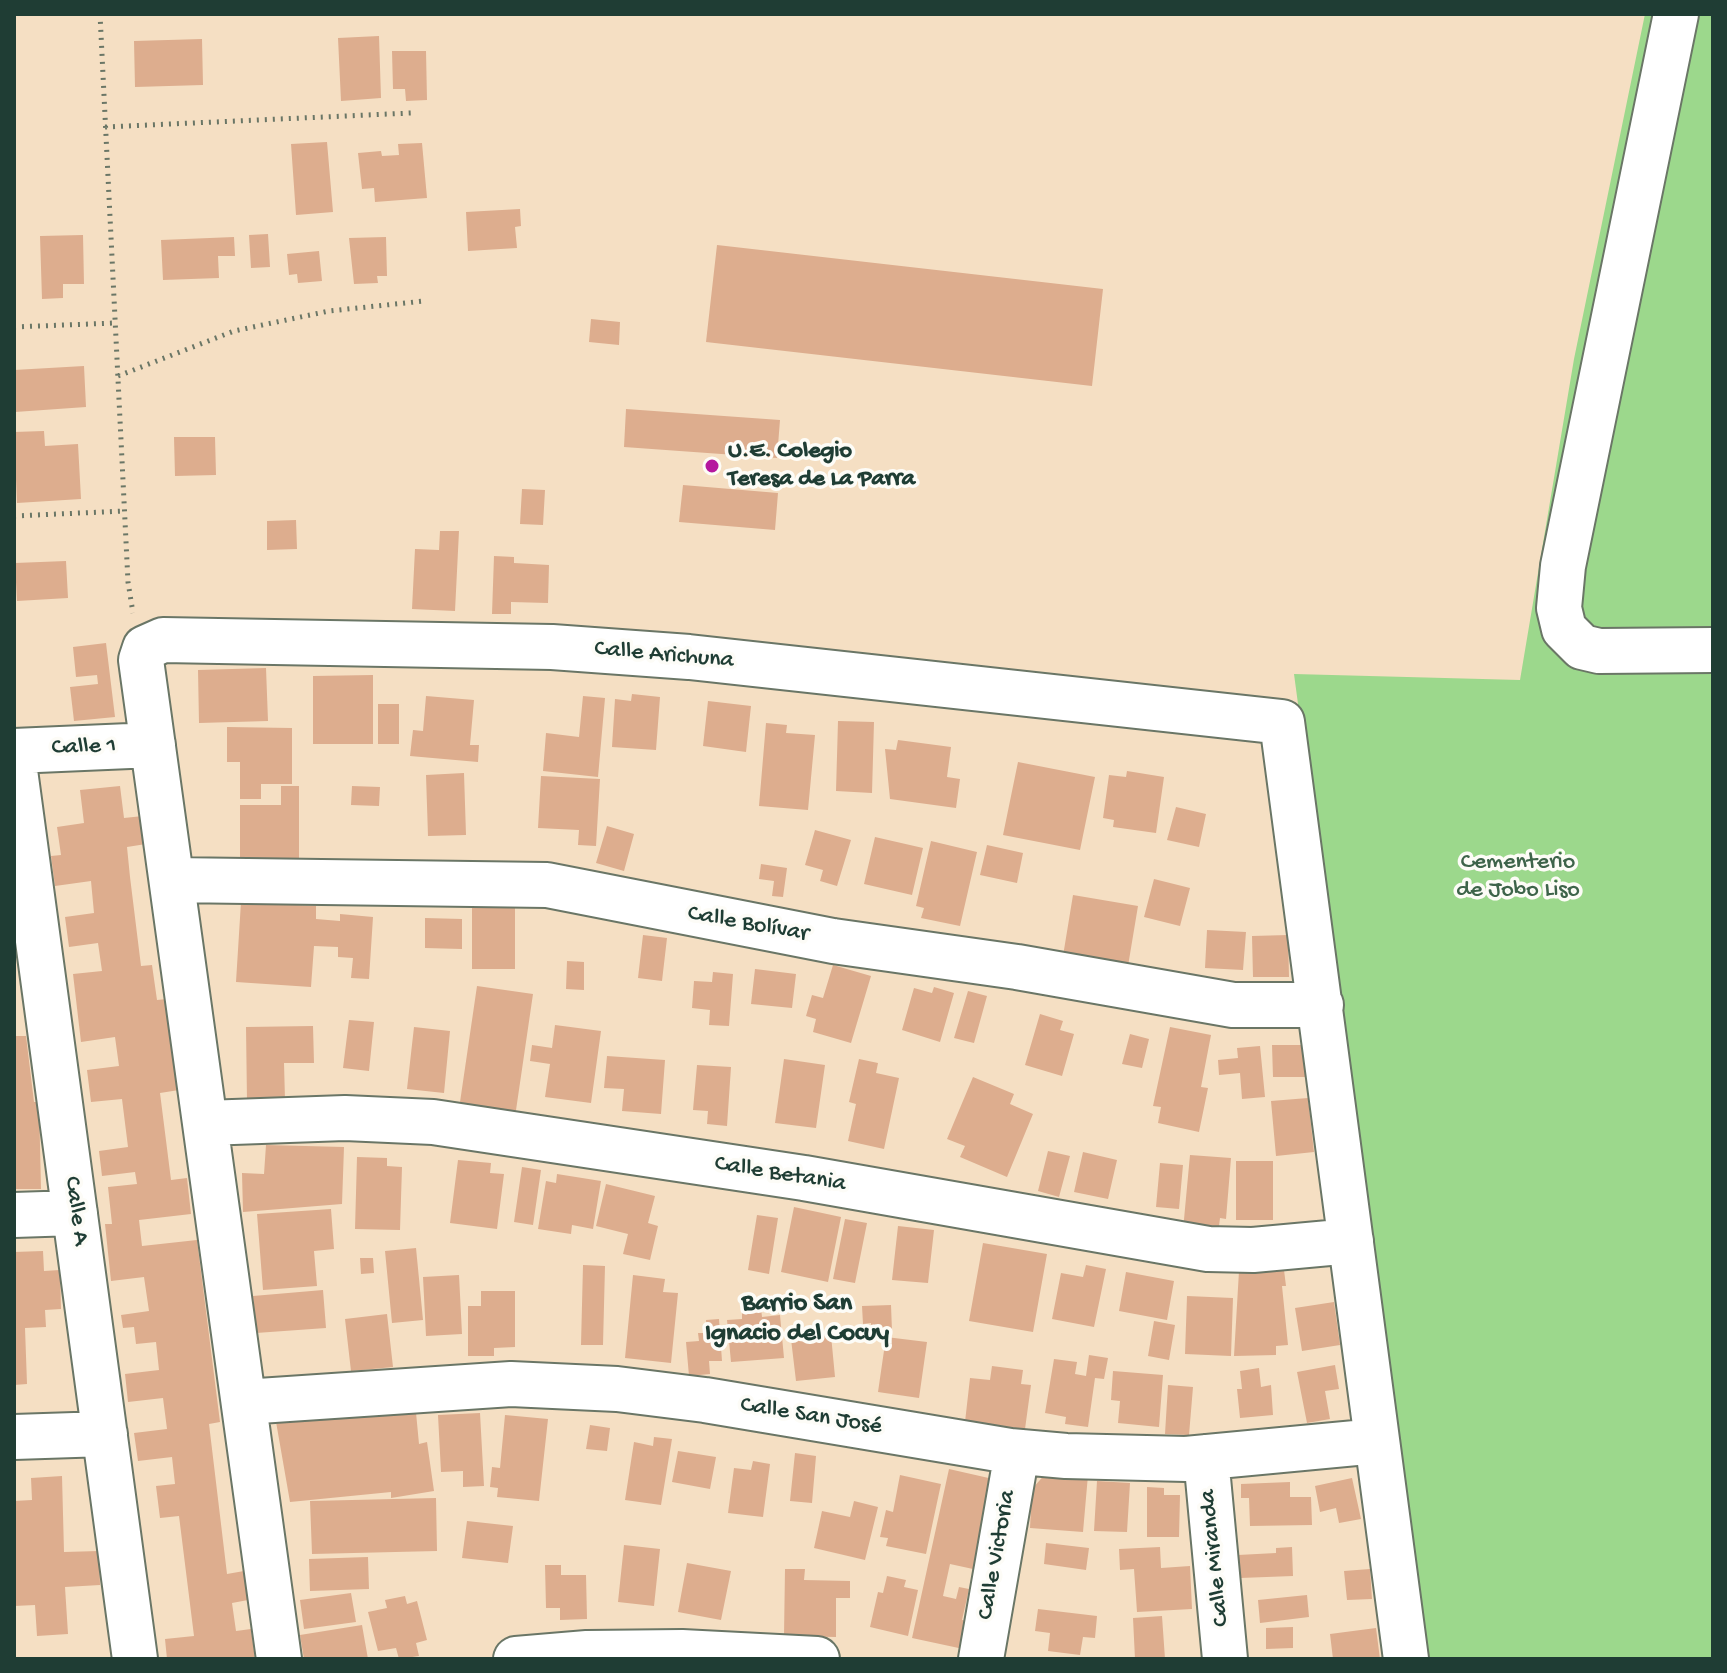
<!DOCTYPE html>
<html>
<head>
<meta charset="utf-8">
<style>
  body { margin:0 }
  #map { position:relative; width:1727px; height:1673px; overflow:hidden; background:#f5dfc3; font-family:"Gochi Hand",sans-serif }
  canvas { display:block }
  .frame { position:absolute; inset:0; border:16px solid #1f3d34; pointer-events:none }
</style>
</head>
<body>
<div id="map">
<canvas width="1727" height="1673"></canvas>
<div class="frame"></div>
</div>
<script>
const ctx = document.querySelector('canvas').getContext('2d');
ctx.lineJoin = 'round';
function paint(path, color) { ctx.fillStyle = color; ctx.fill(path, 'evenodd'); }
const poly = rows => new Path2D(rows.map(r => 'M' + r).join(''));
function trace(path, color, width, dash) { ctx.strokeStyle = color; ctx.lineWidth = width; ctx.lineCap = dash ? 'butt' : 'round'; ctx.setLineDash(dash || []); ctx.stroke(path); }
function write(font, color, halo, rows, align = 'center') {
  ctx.font = font + ' "Gochi Hand",sans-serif'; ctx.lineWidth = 7; ctx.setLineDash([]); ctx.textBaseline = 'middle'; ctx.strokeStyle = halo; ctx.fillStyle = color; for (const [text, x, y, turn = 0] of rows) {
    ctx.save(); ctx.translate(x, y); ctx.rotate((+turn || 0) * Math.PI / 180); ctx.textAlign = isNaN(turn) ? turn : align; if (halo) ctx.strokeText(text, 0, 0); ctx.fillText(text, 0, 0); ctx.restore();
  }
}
const green = poly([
  [1645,14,1713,14,1713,1659,1426,1659,1294,674,1520,680,1574,359]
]);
const building = poly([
  [379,36,381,98,341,101,338,38],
  [202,39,203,85,135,87,134,41],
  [392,51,426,51,427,100,406,101,405,89,393,89],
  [327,142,333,212,296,215,291,144],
  [422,143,427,198,375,202,374,188,362,189,358,153,381,151,382,156,399,155,398,144],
  [520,209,521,226,515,227,517,248,468,251,466,212],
  [268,234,270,267,251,268,249,235],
  [83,235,84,284,63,284,63,298,42,299,40,236],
  [234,237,235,256,218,256,219,278,163,280,161,240],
  [386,237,387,276,377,276,378,283,354,284,349,238],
  [717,245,1103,289,1092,386,706,342],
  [319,251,322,281,298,283,297,274,289,275,287,254],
  [591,319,620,322,619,345,589,342],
  [84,366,86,407,15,412,14,370],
  [626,409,780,420,777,458,624,447],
  [44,431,45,446,78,444,81,499,17,503,14,432],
  [174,437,215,437,216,475,175,476],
  [683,485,778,493,775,530,679,522],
  [522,489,545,490,543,525,520,524],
  [296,520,297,549,267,550,267,521],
  [440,531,459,531,455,611,412,609,415,549,439,550],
  [494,556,514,557,514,563,549,565,548,603,511,602,511,614,492,614],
  [66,561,68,598,17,601,15,563],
  [106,643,115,717,74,721,70,687,98,684,97,675,76,677,73,647],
  [266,668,268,721,199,723,198,670],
  [373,675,373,744,313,744,313,676],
  [632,694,660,697,656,750,612,747,615,699,631,701],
  [426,696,474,700,470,745,479,745,478,762,410,756,413,730,423,731],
  [583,696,605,698,598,777,543,771,546,733,579,737],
  [708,701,751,706,746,752,703,746],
  [378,704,399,704,399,744,378,744],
  [838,721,874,722,872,793,836,791],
  [766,723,787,725,786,733,815,735,808,810,759,806],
  [227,727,292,728,292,784,261,784,261,799,240,799,240,762,227,762],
  [898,740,951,747,947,777,960,779,956,808,890,799,885,749,896,750],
  [1018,762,1095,777,1080,850,1003,835],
  [1127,771,1164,777,1156,833,1113,827,1114,820,1103,818,1109,775,1126,777],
  [464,773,466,835,428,836,426,775],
  [541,776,600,779,596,846,578,845,579,830,538,828],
  [120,786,124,818,143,816,146,844,127,847,130,877,141,966,152,965,157,1000,167,999,179,1090,160,1093,171,1180,187,1178,191,1214,139,1220,142,1246,197,1240,220,1422,209,1424,227,1574,244,1571,248,1600,232,1603,236,1631,251,1629,255,1659,167,1659,165,1639,194,1636,179,1516,160,1518,156,1486,175,1484,172,1457,138,1461,134,1433,167,1429,163,1398,128,1402,125,1374,159,1370,156,1342,136,1344,134,1327,123,1328,121,1315,149,1311,144,1277,111,1281,105,1224,112,1224,108,1187,137,1184,135,1172,102,1176,99,1151,128,1147,122,1099,91,1102,87,1070,119,1066,115,1037,81,1042,73,974,102,971,98,943,69,947,65,917,94,913,91,881,55,886,51,856,61,855,57,827,84,823,80,790],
  [281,786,299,786,299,864,240,864,240,805,281,805],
  [352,786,380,787,379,806,351,805],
  [1176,807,1206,814,1199,847,1167,840],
  [607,826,634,834,624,871,596,863],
  [815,830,851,840,837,886,820,881,823,870,805,865],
  [875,837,923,848,912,895,864,884],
  [931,841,977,852,960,926,921,918,924,908,916,906],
  [987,845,1023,853,1017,883,980,875],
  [761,864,787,868,783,897,772,896,774,881,759,879],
  [1154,879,1190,888,1180,926,1144,917],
  [1073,895,1138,906,1128,966,1063,956],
  [241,902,316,906,316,919,340,921,340,914,373,917,369,979,351,978,353,958,338,957,338,947,314,946,311,987,236,982],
  [472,903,515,903,515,969,472,969],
  [425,918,462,919,462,949,425,948],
  [1207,930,1246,932,1243,970,1205,968],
  [643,935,667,938,662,981,638,978],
  [1288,935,1289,977,1253,977,1252,936],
  [567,961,584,962,584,990,566,989],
  [833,965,871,976,851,1043,813,1032,816,1019,806,1016,812,995,823,998],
  [755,969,796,974,792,1008,751,1004],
  [713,972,733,974,729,1026,709,1025,710,1010,692,1008,694,981,712,982],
  [477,986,533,994,515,1117,459,1109],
  [934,987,954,993,940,1042,902,1030,914,988,932,993],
  [968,991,987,996,974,1043,954,1038],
  [1040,1014,1063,1021,1060,1030,1074,1034,1062,1076,1025,1065],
  [349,1020,374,1022,369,1071,343,1068],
  [555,1025,601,1031,591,1103,545,1097,550,1064,530,1061,532,1045,552,1048],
  [313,1026,314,1063,284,1063,285,1100,247,1101,246,1027],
  [414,1027,450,1031,444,1093,407,1089],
  [1170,1027,1211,1035,1201,1087,1208,1088,1199,1132,1158,1123,1161,1107,1153,1106],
  [1130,1034,1149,1039,1142,1068,1122,1064],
  [14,1036,26,1036,34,1102,39,1102,41,1189,14,1189],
  [1272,1045,1308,1045,1308,1077,1273,1077],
  [1260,1046,1265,1097,1242,1099,1240,1073,1219,1075,1218,1060,1238,1058,1237,1048],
  [607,1056,665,1060,661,1114,622,1111,624,1089,604,1088],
  [784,1059,825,1065,816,1128,775,1123],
  [859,1059,878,1063,876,1073,899,1078,884,1149,848,1141,856,1104,849,1102],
  [697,1065,731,1067,727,1126,707,1124,708,1111,693,1110],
  [973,1077,1014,1094,1010,1104,1033,1114,1007,1177,960,1157,965,1146,947,1139],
  [1308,1098,1314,1152,1276,1156,1271,1101],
  [266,1145,344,1147,342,1204,243,1212,242,1173,264,1174],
  [1048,1151,1070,1156,1059,1197,1038,1191],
  [1083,1152,1117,1160,1108,1199,1074,1192],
  [1190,1155,1231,1158,1226,1219,1220,1218,1218,1234,1183,1230],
  [357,1157,387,1158,387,1166,402,1167,400,1230,355,1229],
  [458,1160,491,1163,490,1173,504,1174,497,1229,450,1223],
  [1236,1161,1273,1161,1273,1220,1236,1220],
  [1160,1163,1183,1165,1179,1209,1156,1207],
  [522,1167,541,1170,533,1225,514,1222],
  [557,1174,601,1181,593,1229,572,1225,571,1234,538,1229,546,1181,556,1183],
  [606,1184,655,1196,648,1223,658,1226,650,1260,623,1254,628,1234,596,1226],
  [794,1207,841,1217,828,1282,781,1272],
  [331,1209,334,1249,314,1251,317,1286,263,1290,257,1214],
  [757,1215,778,1218,769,1274,748,1270],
  [845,1219,867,1223,855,1283,833,1279],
  [898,1226,934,1230,928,1283,892,1280],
  [983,1243,1047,1254,1033,1332,969,1321],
  [416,1248,423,1320,392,1323,385,1251],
  [43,1251,44,1271,60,1270,61,1309,45,1310,46,1327,25,1328,27,1384,14,1385,14,1252],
  [360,1258,373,1258,374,1273,361,1274],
  [583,1265,605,1266,603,1345,581,1345],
  [1086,1265,1106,1269,1094,1327,1052,1319,1061,1273,1083,1277],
  [1284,1270,1286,1286,1282,1286,1288,1345,1276,1346,1276,1355,1234,1356,1239,1271],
  [1126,1272,1174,1281,1167,1320,1119,1311],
  [459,1275,462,1334,426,1336,423,1277],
  [633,1275,665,1279,663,1292,678,1293,671,1363,625,1358],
  [323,1290,326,1328,256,1333,253,1296],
  [481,1291,515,1291,515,1347,494,1348,494,1356,468,1356,468,1306,481,1306],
  [1187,1296,1233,1298,1231,1356,1185,1354],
  [1334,1302,1340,1345,1302,1351,1295,1308],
  [891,1305,892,1331,871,1332,871,1323,863,1324,862,1306],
  [761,1308,762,1317,780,1315,784,1358,731,1362,727,1320,742,1319,742,1309],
  [387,1314,393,1367,351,1371,345,1319],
  [719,1319,722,1361,709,1361,710,1374,689,1376,686,1342,699,1341,698,1333,707,1333,706,1320],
  [1154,1321,1175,1325,1169,1360,1148,1356],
  [831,1335,835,1377,796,1381,791,1339],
  [886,1337,927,1342,919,1398,878,1392],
  [1089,1355,1108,1358,1104,1379,1095,1378,1088,1427,1065,1424,1066,1417,1045,1413,1054,1359,1077,1362,1075,1374,1086,1376],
  [1335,1365,1339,1389,1325,1391,1330,1419,1307,1423,1297,1372],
  [992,1366,1023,1370,1021,1384,1031,1385,1025,1429,965,1422,970,1378,990,1380],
  [1259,1368,1261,1387,1271,1385,1273,1415,1240,1418,1237,1389,1242,1389,1240,1371],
  [1113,1371,1163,1375,1159,1427,1118,1423,1120,1401,1111,1400],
  [1168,1385,1193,1387,1189,1435,1165,1434],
  [415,1402,419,1444,427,1442,434,1491,391,1498,391,1492,290,1502,275,1416],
  [480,1413,484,1486,463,1487,463,1471,441,1472,438,1415],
  [505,1415,548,1419,539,1501,497,1497,498,1488,490,1487,492,1467,500,1468],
  [590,1425,610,1428,607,1451,586,1449],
  [654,1437,672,1439,661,1505,625,1500,634,1442,653,1446],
  [678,1451,716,1457,710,1489,672,1482],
  [795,1453,816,1456,812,1503,790,1501],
  [753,1461,770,1464,763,1517,728,1513,734,1468,751,1470],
  [949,1469,993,1479,973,1569,950,1564,943,1596,956,1599,959,1587,969,1589,962,1620,974,1622,968,1650,912,1638],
  [1047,1472,1088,1475,1083,1532,1030,1528,1032,1489],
  [900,1475,941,1484,926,1554,886,1546,888,1538,880,1537,886,1510,893,1512],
  [62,1476,64,1552,99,1551,100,1585,65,1587,68,1634,37,1636,35,1605,14,1606,14,1501,32,1500,31,1478],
  [1352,1478,1361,1519,1339,1523,1336,1508,1320,1512,1315,1486],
  [1097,1481,1130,1483,1127,1532,1094,1531],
  [1290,1482,1290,1497,1311,1497,1312,1525,1250,1526,1249,1498,1241,1498,1241,1484],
  [1147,1487,1164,1488,1164,1495,1180,1495,1179,1537,1147,1537],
  [436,1498,437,1551,312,1554,310,1501],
  [854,1501,878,1507,865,1560,814,1548,822,1511,850,1517],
  [467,1521,513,1526,508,1563,462,1558],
  [1046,1543,1089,1548,1086,1570,1044,1564],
  [624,1545,660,1549,654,1606,618,1602],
  [1160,1547,1161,1568,1190,1566,1192,1609,1137,1612,1134,1569,1120,1570,1119,1549],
  [1292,1547,1293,1576,1240,1578,1238,1555,1276,1553,1276,1548],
  [368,1557,369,1589,310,1591,309,1559],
  [687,1563,731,1571,721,1620,678,1612],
  [545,1565,561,1565,561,1575,586,1575,587,1619,560,1620,560,1608,546,1608],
  [785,1569,805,1569,804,1580,850,1581,850,1598,836,1598,836,1637,784,1636],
  [1370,1569,1372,1599,1347,1600,1344,1571],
  [887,1576,906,1580,904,1587,918,1590,908,1636,870,1627,878,1592,883,1593],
  [351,1593,356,1622,304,1629,300,1600],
  [1307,1595,1309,1617,1260,1623,1258,1600],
  [405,1596,407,1604,417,1601,427,1640,416,1643,419,1656,399,1659,396,1648,378,1651,368,1612,387,1608,385,1600],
  [1038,1609,1097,1616,1095,1638,1083,1637,1080,1655,1048,1651,1050,1633,1035,1631],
  [1162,1616,1165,1659,1135,1659,1133,1618],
  [362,1625,368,1659,304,1659,300,1635],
  [1293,1627,1293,1648,1266,1649,1266,1628],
  [1376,1628,1380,1659,1333,1659,1330,1634]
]);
const path = poly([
  [100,14,128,582,133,613],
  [105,127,411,113],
  [14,327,115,323],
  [118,376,234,331,329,311,424,301],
  [14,516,125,511]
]);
const minor = poly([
  [1676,14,1563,566,1559,608,1564,629,1582,647,1599,651,1713,650],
  [14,751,153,745],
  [14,763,135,1659],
  [172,880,547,885,833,941,1017,967,1233,1005,1321,1005],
  [205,1123,345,1118,433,1122,804,1178,1208,1249,1253,1250,1351,1241],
  [14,1215,75,1213],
  [244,1402,511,1384,617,1389,705,1400,1010,1451,1066,1456,1186,1459,1377,1441],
  [14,1437,105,1434],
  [1206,1457,1225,1659],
  [279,1659,141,660,145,648,163,640,552,647,689,657,1282,722,1406,1659],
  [516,1659,587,1653,682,1652,817,1659],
  [981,1659,1017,1452]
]);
const markers = [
  [712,466,8,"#b5179e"]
];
const poiNames = [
  ["U.E. Colegio",728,452],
  ["Teresa de La Parra",728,480]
];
const streetNames = [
  ["Calle Arichuna",664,656,5],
  ["Calle 1",84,748,-2],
  ["Calle Bolívar",748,925,10],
  ["Calle Betania",780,1175,9],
  ["Calle A",75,1211,82],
  ["Calle San José",811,1417,9],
  ["Calle Victoria",998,1555,-80],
  ["Calle Miranda",1216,1558,-96]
];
const parkNames = [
  ["Cementerio",1518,863],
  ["de Jobo Liso",1518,891]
];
const neighbourhoodNames = [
  ["Barrio San",797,1305],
  ["Ignacio del Cocuy",797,1335]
];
paint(green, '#9cd88c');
paint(building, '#ddad8e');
trace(minor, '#6a7666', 48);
trace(path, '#6a7666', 5, [2, 6]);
trace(minor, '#fff', 44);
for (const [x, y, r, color] of markers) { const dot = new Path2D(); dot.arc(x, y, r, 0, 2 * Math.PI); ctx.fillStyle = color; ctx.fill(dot); trace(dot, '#fdfcf7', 3); }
write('bold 24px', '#1f3d34', '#fdfcf7', poiNames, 'left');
write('24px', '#1f3d34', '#fdfcf7', streetNames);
write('24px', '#3e644a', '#fdfcf7', parkNames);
write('bold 26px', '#1f3d34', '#fdfcf7', neighbourhoodNames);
</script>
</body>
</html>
